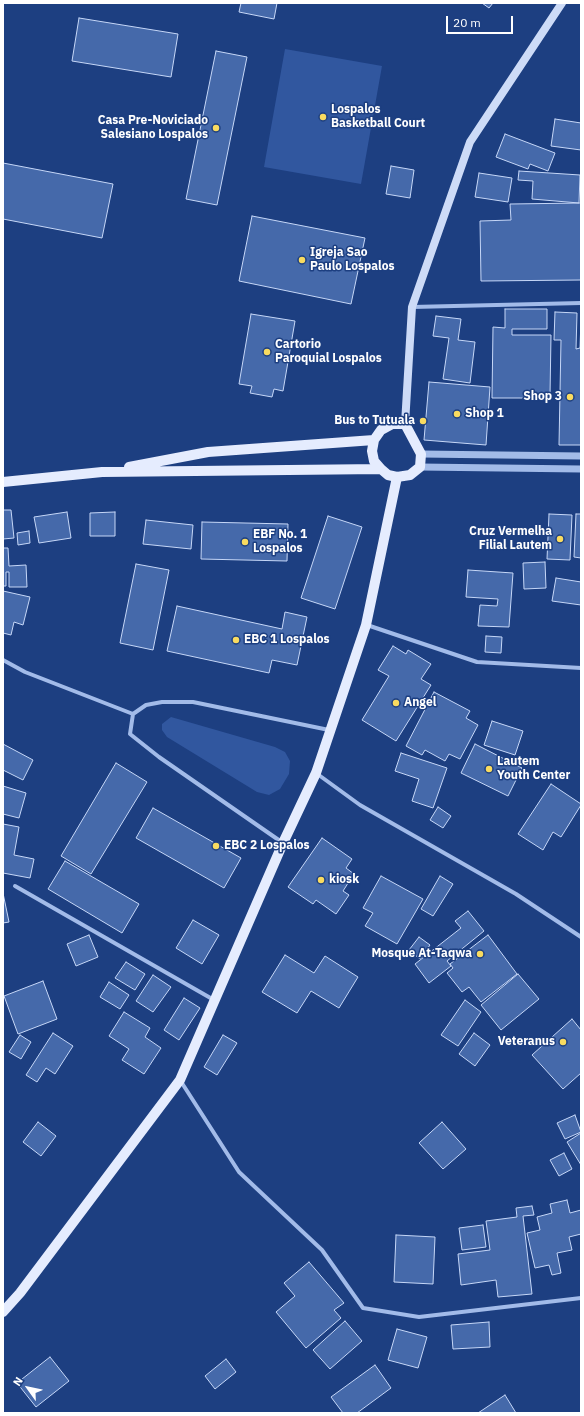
<!DOCTYPE html>
<html>
<head>
<meta charset="utf-8">
<style>
  body { margin:0 }
  #map { position:relative; width:584px; height:1416px; overflow:hidden; background:#1d3f81; font-family:"IBM Plex Sans",sans-serif }
  canvas { display:block }
  .frame { position:absolute; inset:0; border:4px solid #fff; pointer-events:none }
  .north { position:absolute; left:8px; top:1368px; width:40px; height:40px; -webkit-text-stroke:3px #1d3f81; paint-order:stroke; rotate:303deg; font-size:11px; font-weight:700; line-height:16px; text-align:center; color:#fff }
  .north::after { content:''; display:block; margin:auto; width:14px; height:18px; background:#fff; clip-path:polygon(50% 0,100% 100%,50% 72%,0 100%) }
  .scale { position:absolute; left:446px; top:16px; width:67px; height:18px; box-sizing:border-box; border:2px solid #fff; border-top:0; padding-left:5px; font-size:12px; line-height:14px; white-space:nowrap; color:#fff; -webkit-text-stroke:3px #1d3f81; paint-order:stroke }
</style>
</head>
<body>
<div id="map">
<canvas width="584" height="1416"></canvas>
<div class="frame"></div>
<div class="north">N</div>
<div class="scale">20 m</div>
</div>
<script>
const ctx = document.querySelector('canvas').getContext('2d');
ctx.lineJoin = 'round';
function paint(path, color) { ctx.fillStyle = color; ctx.fill(path, 'evenodd'); }
const poly = rows => new Path2D(rows.map(r => 'M' + r).join(''));
function trace(path, color, width, dash) { ctx.strokeStyle = color; ctx.lineWidth = width; ctx.lineCap = dash ? 'butt' : 'round'; ctx.setLineDash(dash || []); ctx.stroke(path); }
function write(font, color, halo, rows, align = 'center') {
  ctx.font = font + ' "IBM Plex Sans",sans-serif'; ctx.lineWidth = 3; ctx.setLineDash([]); ctx.textBaseline = 'middle'; ctx.strokeStyle = halo; ctx.fillStyle = color; for (const [text, x, y, turn = 0] of rows) {
    ctx.save(); ctx.translate(x, y); ctx.rotate((+turn || 0) * Math.PI / 180); ctx.textAlign = isNaN(turn) ? turn : align; if (halo) ctx.strokeText(text, 0, 0); ctx.fillText(text, 0, 0); ctx.restore();
  }
}
const green = poly([
  [285,49,382,66,361,184,264,167],
  [171,717,275,747,285,752,290,761,289,774,280,789,269,795,257,792,167,737,162,730,162,724]
]);
const building = poly([
  [241,3,277,3,274,19,239,12,241,3],
  [482,3,493,3,489,8,482,3],
  [79,18,178,34,171,77,72,61,79,18],
  [216,51,247,57,217,205,186,199,216,51],
  [555,119,581,123,581,150,551,146,555,119],
  [505,134,555,153,548,171,530,164,528,169,496,157,505,134],
  [3,163,113,184,102,238,3,219,3,163],
  [391,166,414,170,410,198,386,194,391,166],
  [519,171,580,175,579,203,532,199,533,181,518,180,519,171],
  [479,173,512,178,508,202,475,197,479,173],
  [581,203,581,280,481,281,480,221,511,220,510,204,581,203],
  [252,216,365,238,351,304,239,281,252,216],
  [505,309,547,309,547,329,512,329,512,335,551,335,550,395,526,395,526,398,492,398,493,327,505,328,505,309],
  [555,312,577,313,576,349,580,348,581,319,581,445,559,445,561,340,554,340,555,312],
  [251,314,295,321,283,391,274,389,272,397,250,393,252,386,239,384,251,314],
  [436,316,461,319,458,340,475,342,470,383,443,379,449,338,433,336,436,316],
  [429,382,490,387,486,445,424,440,429,382],
  [3,510,11,510,14,538,3,539,3,510],
  [67,512,71,538,39,543,34,517,67,512],
  [115,512,115,536,90,536,90,513,115,512],
  [549,514,572,515,570,560,547,559,549,514],
  [576,514,581,514,581,558,574,557,576,514],
  [328,516,362,527,335,609,301,598,328,516],
  [146,520,193,525,191,549,143,544,146,520],
  [202,522,288,524,287,561,201,559,202,522],
  [29,531,30,543,18,545,17,533,29,531],
  [3,548,8,548,9,566,26,565,27,587,9,587,9,572,6,572,6,586,3,586,3,548],
  [545,562,546,588,524,589,523,563,545,562],
  [136,564,169,570,153,650,120,643,136,564],
  [468,570,513,573,509,627,478,626,480,605,497,606,498,599,466,597,468,570],
  [556,578,581,582,581,605,552,601,556,578],
  [3,591,30,597,23,625,14,622,11,635,3,633,3,591],
  [177,606,282,629,285,612,307,617,297,665,272,660,269,673,167,651,177,606],
  [486,636,502,637,501,653,485,652,486,636],
  [393,646,406,654,408,650,431,664,421,679,431,685,396,741,362,720,389,676,378,670,393,646],
  [434,692,470,711,466,718,478,725,460,759,449,754,445,761,425,750,422,755,406,746,434,692],
  [492,721,523,731,515,755,484,745,492,721],
  [3,744,33,760,23,780,3,770,3,744],
  [475,744,522,768,508,796,461,773,475,744],
  [401,753,447,768,433,808,412,801,419,779,395,771,401,753],
  [116,763,147,782,91,874,61,856,116,763],
  [551,784,581,804,581,805,561,837,553,832,543,850,518,834,551,784],
  [3,786,26,793,19,818,3,814,3,786],
  [438,807,451,816,443,828,430,820,438,807],
  [153,808,241,858,224,888,136,838,153,808],
  [3,824,19,827,14,855,34,859,30,878,3,873,3,824],
  [322,838,352,859,346,868,354,874,343,891,349,895,336,914,316,900,313,904,288,887,322,838],
  [65,861,139,904,122,933,48,889,65,861],
  [381,876,423,899,397,944,365,926,373,913,363,908,381,876],
  [440,876,453,884,433,916,421,909,440,876],
  [3,893,9,922,3,923,3,893],
  [468,911,484,931,447,961,451,966,429,983,415,964,461,928,455,921,468,911],
  [193,920,219,935,202,964,176,948,193,920],
  [89,935,98,957,76,966,67,944,89,935],
  [488,935,517,974,481,1002,469,987,462,992,447,973,453,968,450,964,488,935],
  [419,937,430,945,420,959,409,950,419,937],
  [285,955,314,973,325,956,358,977,339,1008,311,991,297,1013,262,992,285,955],
  [126,962,145,974,135,990,115,978,126,962],
  [518,974,539,999,501,1030,481,1005,518,974],
  [153,975,171,987,153,1012,136,1001,153,975],
  [43,981,57,1019,18,1034,4,996,43,981],
  [109,982,129,995,120,1009,100,997,109,982],
  [184,998,200,1008,179,1040,164,1030,184,998],
  [465,1000,481,1012,458,1046,441,1035,465,1000],
  [124,1012,150,1028,145,1037,161,1048,144,1074,122,1060,129,1049,109,1036,124,1012],
  [572,1019,581,1030,581,1073,563,1089,532,1055,572,1019],
  [53,1033,73,1046,55,1074,46,1068,37,1082,26,1075,53,1033],
  [474,1033,490,1045,475,1066,459,1054,474,1033],
  [20,1035,31,1042,21,1059,9,1052,20,1035],
  [223,1035,237,1043,217,1075,204,1067,223,1035],
  [575,1115,581,1132,565,1139,557,1123,575,1115],
  [38,1122,56,1136,41,1156,23,1142,38,1122],
  [442,1122,466,1149,443,1169,419,1143,442,1122],
  [581,1133,581,1165,567,1142,581,1133],
  [564,1153,572,1169,559,1176,550,1160,564,1153],
  [567,1200,570,1213,581,1210,581,1234,569,1237,572,1250,557,1253,561,1273,552,1275,549,1265,535,1268,527,1233,540,1230,537,1217,552,1213,550,1204,567,1200],
  [532,1206,534,1215,523,1216,532,1294,498,1297,496,1280,461,1285,458,1254,490,1250,486,1221,517,1217,516,1208,532,1206],
  [483,1225,486,1247,462,1250,459,1228,483,1225],
  [396,1235,435,1237,433,1284,394,1282,396,1235],
  [309,1262,344,1303,334,1310,341,1318,306,1348,276,1312,295,1296,284,1283,309,1262],
  [345,1321,362,1341,330,1369,313,1350,345,1321],
  [489,1322,490,1347,453,1349,451,1325,489,1322],
  [397,1329,427,1337,418,1368,388,1360,397,1329],
  [50,1357,69,1381,36,1407,17,1383,50,1357],
  [226,1359,236,1372,215,1389,205,1376,226,1359],
  [375,1365,391,1388,357,1413,343,1413,331,1397,375,1365],
  [505,1395,516,1413,478,1413,505,1395]
]);
const minor = poly([
  [412,307,581,303],
  [367,625,477,662,581,668],
  [3,660,25,672,133,714],
  [316,773,360,805,516,894,581,937],
  [283,843,159,757,130,734,133,714,146,705,162,702,193,702,329,730],
  [15,886,214,1000],
  [180,1080,239,1172,322,1250,363,1308,419,1317,581,1298]
]);
const tertiary = poly([
  [421,454,581,456],
  [420,467,581,469]
]);
const secondary = poly([
  [405,424,412,307,470,142,562,3]
]);
const primary = poly([
  [392,424,405,424,421,454,420,467,410,475,397,477,388,475,381,469,374,461,372,451,374,440,381,430,392,424],
  [129,467,208,452,374,440],
  [3,482,102,472,381,469],
  [3,1312,20,1293,180,1080,283,843,316,773,366,625,397,477]
]);
const markers = [
  [323,117,4,"#f9db60"],
  [216,128,4,"#f9db60"],
  [302,260,4,"#f9db60"],
  [267,352,4,"#f9db60"],
  [570,397,4,"#f9db60"],
  [457,414,4,"#f9db60"],
  [423,421,4,"#f9db60"],
  [560,539,4,"#f9db60"],
  [245,542,4,"#f9db60"],
  [236,640,4,"#f9db60"],
  [396,703,4,"#f9db60"],
  [489,769,4,"#f9db60"],
  [216,846,4,"#f9db60"],
  [321,880,4,"#f9db60"],
  [480,954,4,"#f9db60"],
  [563,1042,4,"#f9db60"]
];
const poiNames = [
  ["Lospalos",331,110],
  ["Basketball Court",331,124],
  ["Casa Pre-Noviciado",208,121,"right"],
  ["Salesiano Lospalos",208,135,"right"],
  ["Igreja Sao",310,253],
  ["Paulo Lospalos",310,267],
  ["Cartorio",275,345],
  ["Paroquial Lospalos",275,359],
  ["Shop 3",562,397,"right"],
  ["Shop 1",465,414],
  ["Bus to Tutuala",415,421,"right"],
  ["Cruz Vermelha",552,532,"right"],
  ["Filial Lautem",552,546,"right"],
  ["EBF No. 1",253,535],
  ["Lospalos",253,549],
  ["EBC 1 Lospalos",244,640],
  ["Angel",404,703],
  ["Lautem",497,762],
  ["Youth Center",497,776],
  ["EBC 2 Lospalos",224,846],
  ["kiosk",329,880],
  ["Mosque At-Taqwa",472,954,"right"],
  ["Veteranus",555,1042,"right"]
];
paint(green, '#31579f');
paint(building, '#4569aa');
trace(building, '#c6d7f7', 1);
trace(minor, '#a2bbe9', 4);
trace(tertiary, '#a2bbe9', 7);
trace(secondary, '#cddbf7', 8);
trace(primary, '#e5ecfe', 10);
for (const [x, y, r, color] of markers) { const dot = new Path2D(); dot.arc(x, y, r, 0, 2 * Math.PI); ctx.fillStyle = color; ctx.fill(dot); trace(dot, '#1d3f81', 1.5); }
write('bold 12px', '#fff', '#1d3f81', poiNames, 'left');
</script>
</body>
</html>
